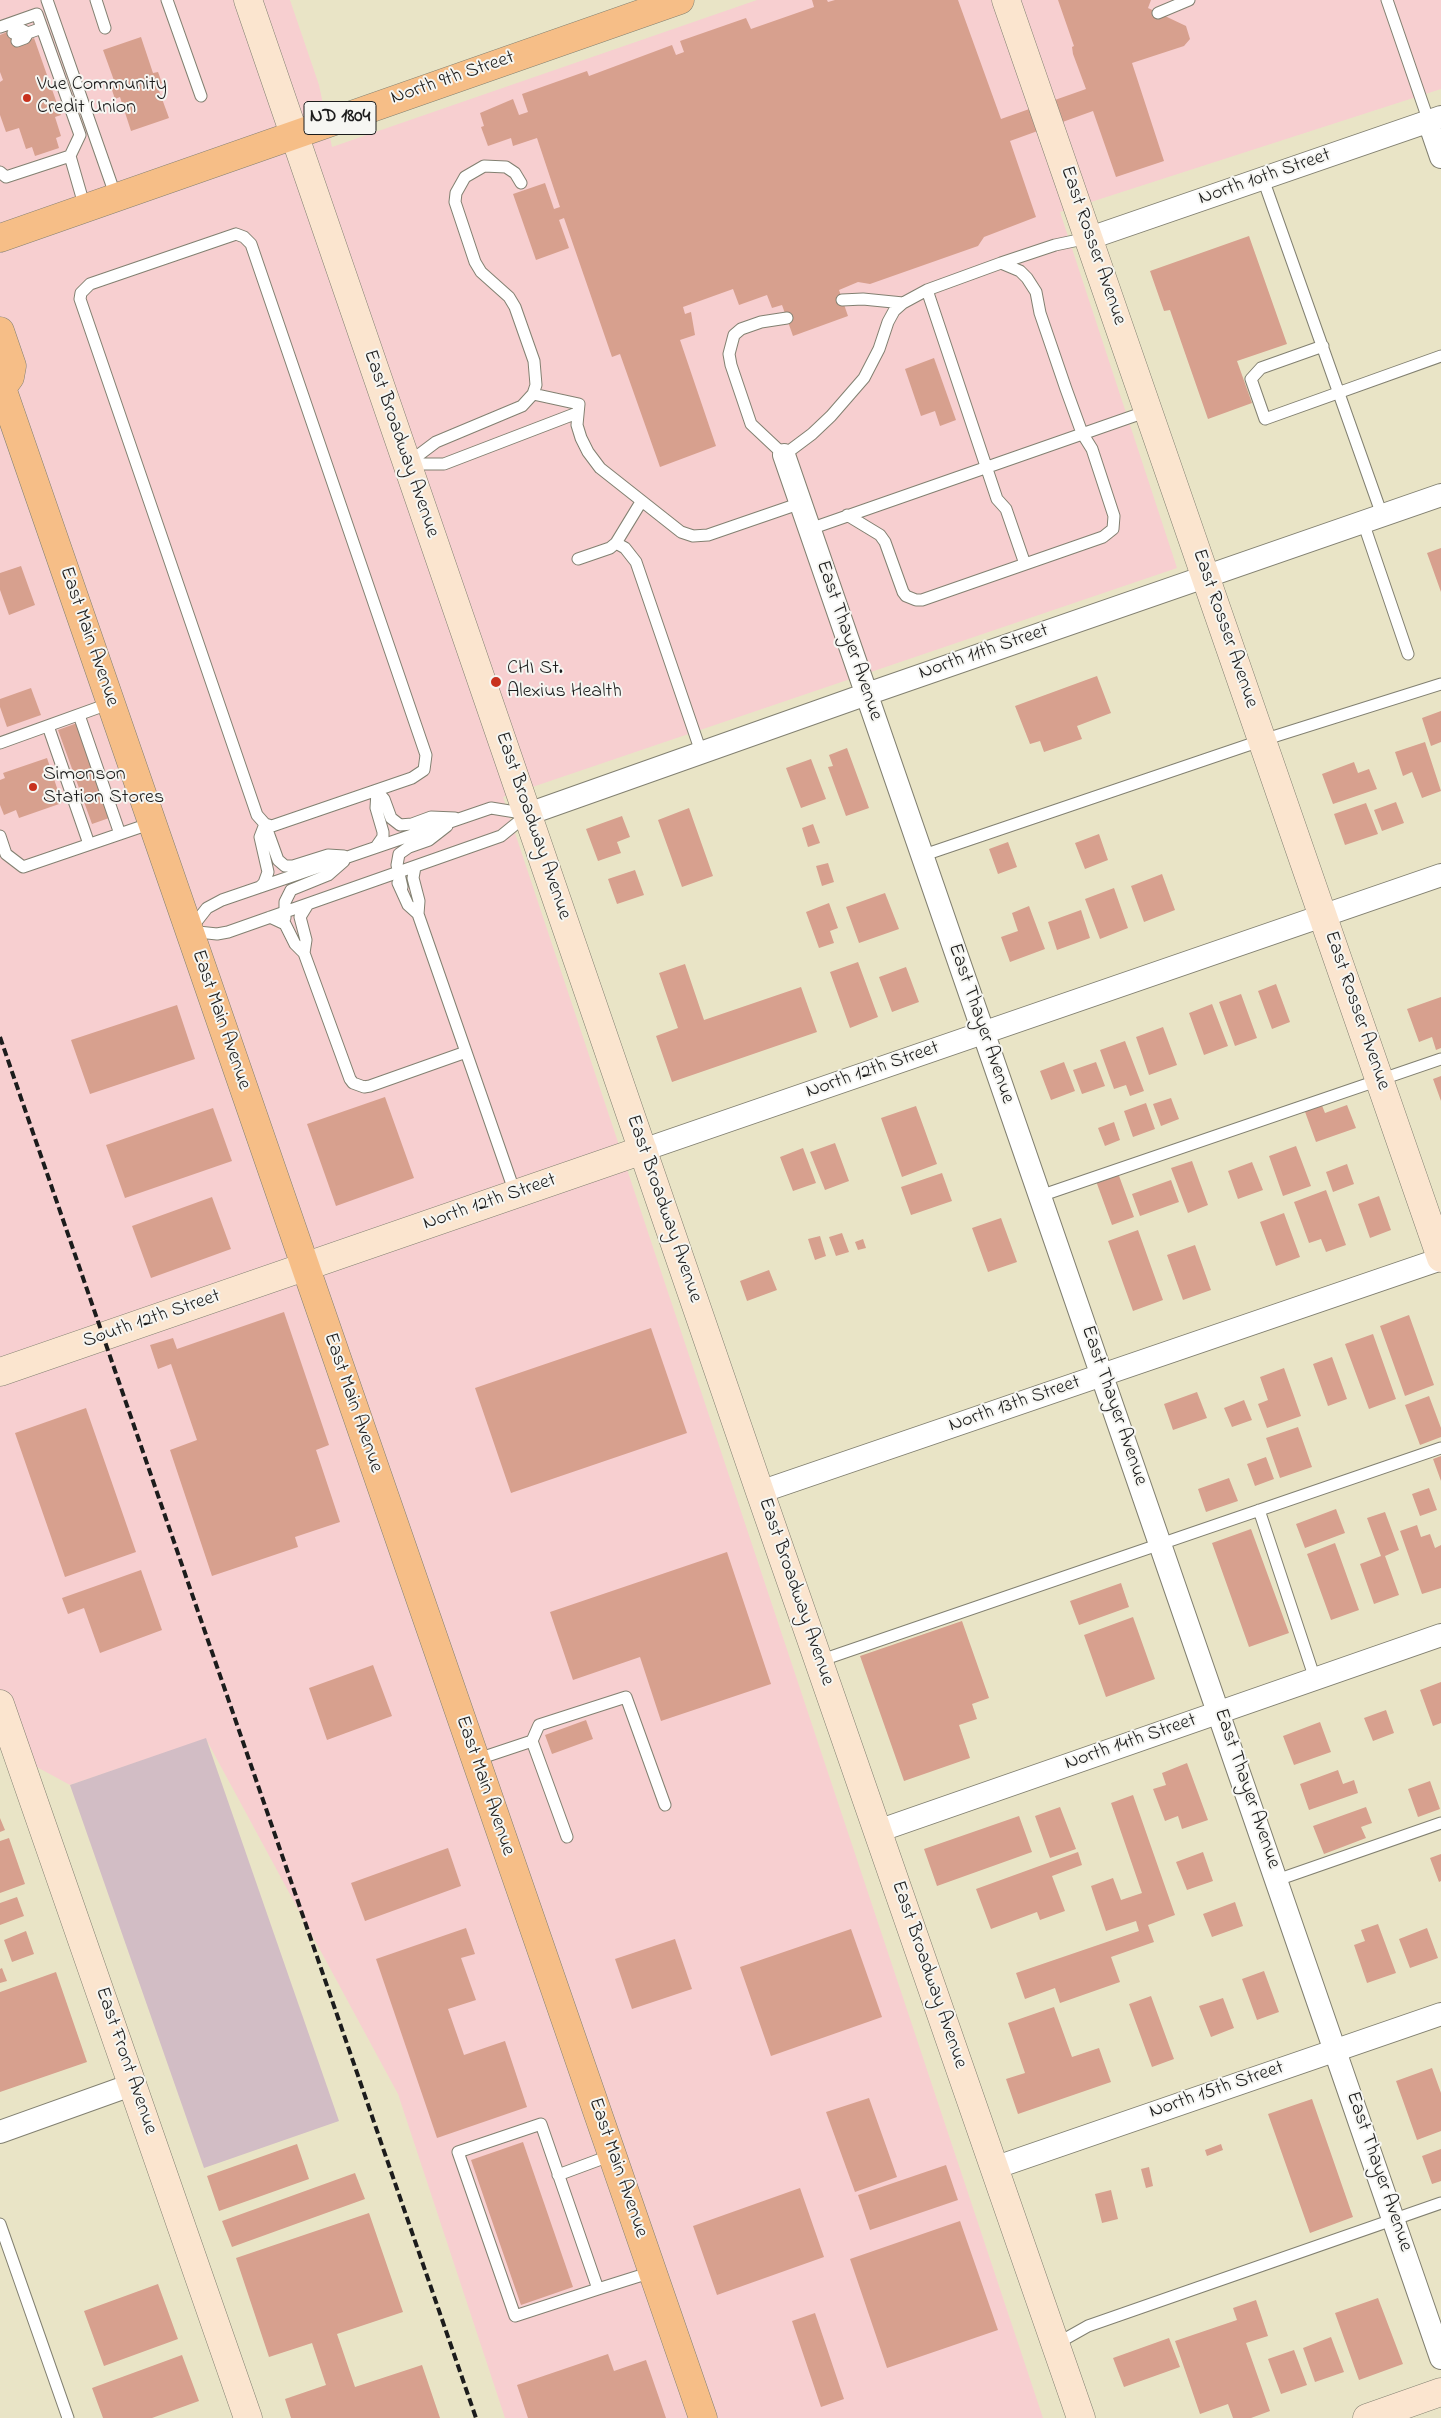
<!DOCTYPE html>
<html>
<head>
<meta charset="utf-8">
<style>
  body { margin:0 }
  canvas { display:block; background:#e9e4c6 }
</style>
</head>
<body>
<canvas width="1441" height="2418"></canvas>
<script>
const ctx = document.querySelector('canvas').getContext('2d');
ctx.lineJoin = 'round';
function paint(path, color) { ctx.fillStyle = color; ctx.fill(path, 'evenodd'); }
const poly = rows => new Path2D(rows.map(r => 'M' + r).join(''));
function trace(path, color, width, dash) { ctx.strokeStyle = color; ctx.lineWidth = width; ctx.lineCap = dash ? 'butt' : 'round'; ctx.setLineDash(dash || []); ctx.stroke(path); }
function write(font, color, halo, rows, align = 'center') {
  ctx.font = font + ' "Indie Flower",sans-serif'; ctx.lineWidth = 4; ctx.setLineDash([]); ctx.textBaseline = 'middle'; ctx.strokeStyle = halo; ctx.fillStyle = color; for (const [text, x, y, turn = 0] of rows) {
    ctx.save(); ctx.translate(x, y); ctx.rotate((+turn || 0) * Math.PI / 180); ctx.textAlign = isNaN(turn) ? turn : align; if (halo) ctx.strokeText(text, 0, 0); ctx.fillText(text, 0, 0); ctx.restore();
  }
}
const built = poly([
  [0,0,290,0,319,85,332,147,757,0,1441,0,1441,89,1060,212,1177,568,503,797,1043,2418,505,2418,398,2094,206,1739,70,1785,0,1747]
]);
const industrial = poly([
  [206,1738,339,2121,204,2168,70,1785]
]);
const building = poly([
  [812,0,827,0,828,2,835,0,958,0,1001,119,1086,89,1073,54,1072,47,1074,46,1058,0,1151,0,1148,8,1186,26,1190,39,1184,46,1132,63,1164,161,1116,177,1093,111,1010,141,1036,217,984,237,978,246,870,284,858,282,839,290,848,316,793,336,782,305,772,308,767,295,739,305,733,289,683,307,685,314,691,312,695,335,680,340,716,446,660,467,620,354,612,357,564,218,559,220,569,248,536,260,513,194,545,183,554,209,560,207,537,138,513,146,511,138,488,146,481,127,484,126,480,113,513,99,519,115,528,112,522,94,587,71,589,76,672,45,676,55,684,52,680,41,746,18,751,29,814,7],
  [12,30,17,44,34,38,61,115,55,117,61,136,56,138,59,148,35,156,32,147,26,149,19,128,6,132,0,115,0,82,3,80,0,72,0,35],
  [141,37,153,73,158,72,162,83,157,85,169,118,131,131,120,97,115,99,111,87,116,86,103,50],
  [1249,236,1287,344,1237,361,1252,403,1208,419,1170,310,1164,311,1150,271],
  [934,358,956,420,940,426,935,411,921,416,905,369],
  [1441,548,1441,592,1427,553],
  [21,566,35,605,9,615,0,590,0,573],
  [1097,676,1111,713,1077,726,1082,739,1044,752,1040,741,1030,744,1015,706],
  [31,688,41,715,7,727,0,707,0,699],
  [1441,711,1441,742,1431,746,1422,718],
  [80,722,112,817,92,824,58,730],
  [1425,742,1441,791,1422,798,1412,772,1403,776,1395,752],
  [847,748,869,808,846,816,828,767,833,766,829,755],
  [47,758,62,803,19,818,16,810,4,815,0,805,0,780,5,778,3,773],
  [811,759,826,799,801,808,786,768],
  [1354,762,1358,773,1369,769,1377,789,1333,804,1322,774],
  [1396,802,1404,823,1382,831,1374,810],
  [1366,803,1378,834,1345,845,1334,814],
  [689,808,713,876,682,887,658,820],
  [622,816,630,837,617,842,621,853,598,861,586,829],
  [813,824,820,843,808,847,802,828],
  [1099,834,1108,860,1085,869,1075,843],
  [1008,842,1017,867,998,874,989,849],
  [828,863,834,882,822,886,816,866],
  [635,870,644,895,617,904,608,879],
  [1162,874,1175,910,1144,922,1131,886],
  [1114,888,1128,928,1100,939,1085,899],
  [885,893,899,929,859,943,846,907],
  [829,903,838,928,830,931,834,943,819,948,806,912],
  [1029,906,1045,949,1010,962,1001,937,1018,931,1012,913],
  [1081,910,1090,938,1057,950,1048,922],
  [858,962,878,1017,850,1028,830,972],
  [685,964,704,1020,801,987,817,1032,672,1082,656,1036,678,1028,659,973],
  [906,967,919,1002,892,1012,879,977],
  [1276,984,1290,1022,1272,1029,1258,991],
  [1241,994,1257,1038,1235,1046,1219,1002],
  [1441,997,1441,1048,1436,1050,1432,1037,1419,1042,1407,1009],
  [1212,1004,1228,1046,1204,1055,1189,1013],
  [177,1005,195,1059,90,1094,71,1040],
  [1163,1027,1177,1065,1149,1075,1136,1037],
  [1125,1041,1144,1091,1130,1096,1126,1085,1114,1089,1100,1050],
  [1064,1062,1075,1091,1051,1100,1040,1071],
  [1096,1062,1105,1086,1082,1094,1073,1070],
  [1441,1076,1441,1101,1433,1079],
  [385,1097,414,1178,336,1206,307,1124],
  [1171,1098,1179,1119,1161,1126,1153,1104],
  [1146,1103,1155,1129,1133,1137,1124,1111],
  [1321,1103,1325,1113,1347,1105,1356,1128,1316,1142,1304,1109],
  [916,1106,937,1164,902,1177,881,1118],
  [213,1108,232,1161,125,1198,106,1145],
  [1114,1122,1120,1140,1105,1146,1098,1128],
  [835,1143,849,1181,825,1190,810,1152],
  [1296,1146,1311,1186,1283,1196,1269,1156],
  [803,1148,816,1183,793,1191,780,1157],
  [1192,1161,1208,1205,1188,1213,1171,1168],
  [1252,1162,1263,1190,1238,1199,1228,1171],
  [1347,1164,1354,1184,1333,1192,1326,1172],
  [942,1173,952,1201,911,1215,901,1187],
  [1118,1173,1134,1217,1112,1225,1096,1181],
  [1171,1180,1179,1202,1140,1216,1132,1194],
  [1326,1190,1346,1245,1326,1252,1321,1239,1309,1243,1294,1202],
  [1379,1196,1391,1230,1370,1238,1358,1204],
  [212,1197,231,1249,151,1278,132,1226],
  [1284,1213,1300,1257,1276,1266,1260,1222],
  [1001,1218,1017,1262,988,1272,972,1228],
  [1138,1230,1163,1300,1133,1311,1108,1241],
  [842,1233,849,1252,836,1256,829,1237],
  [820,1236,826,1256,815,1260,808,1239],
  [863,1239,866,1248,858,1250,855,1242],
  [1195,1245,1211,1290,1183,1300,1167,1255],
  [769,1270,777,1290,747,1301,740,1281],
  [284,1312,329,1445,316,1450,340,1522,295,1537,298,1547,212,1576,170,1450,197,1440,171,1364,158,1369,150,1345,173,1338,177,1349],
  [1409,1315,1434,1385,1405,1396,1380,1326],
  [651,1328,687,1433,511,1493,475,1388],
  [1373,1334,1396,1399,1369,1409,1345,1344],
  [1332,1357,1347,1399,1328,1406,1313,1364],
  [1284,1368,1301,1416,1267,1428,1258,1404,1268,1400,1260,1377],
  [1197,1392,1207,1418,1173,1430,1164,1404],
  [1429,1396,1441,1428,1441,1437,1420,1445,1405,1405],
  [1244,1400,1252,1420,1232,1427,1224,1408],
  [86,1408,136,1552,65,1577,15,1433],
  [1298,1427,1312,1467,1280,1478,1266,1438],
  [1441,1456,1441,1481,1433,1459],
  [1266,1457,1274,1479,1255,1486,1247,1464],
  [1229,1478,1238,1501,1206,1512,1198,1489],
  [1429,1488,1437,1510,1420,1516,1412,1494],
  [1336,1509,1345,1533,1305,1548,1296,1524],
  [1385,1512,1399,1550,1385,1556,1399,1595,1374,1604,1360,1564,1381,1556,1367,1518],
  [1417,1525,1421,1537,1430,1534,1435,1548,1441,1545,1441,1588,1422,1594,1400,1531],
  [1251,1529,1289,1633,1249,1647,1212,1543],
  [1335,1543,1359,1610,1331,1620,1307,1554],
  [727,1552,771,1684,661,1721,640,1657,573,1680,550,1612],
  [141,1570,162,1630,100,1653,84,1608,68,1614,62,1598],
  [1121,1583,1129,1607,1079,1625,1070,1601],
  [1133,1617,1155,1679,1106,1697,1084,1635],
  [962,1621,989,1698,972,1704,977,1719,959,1725,970,1758,904,1781,860,1656],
  [373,1665,392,1716,327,1740,309,1688],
  [1441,1682,1441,1723,1433,1726,1420,1690],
  [1386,1710,1394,1733,1373,1741,1364,1718],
  [586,1720,593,1739,552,1754,545,1735],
  [1320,1722,1331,1752,1294,1765,1283,1736],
  [1187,1763,1208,1820,1182,1829,1178,1816,1165,1821,1153,1789,1166,1785,1162,1773],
  [1338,1770,1343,1784,1354,1780,1358,1793,1309,1810,1300,1784],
  [1430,1781,1440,1809,1418,1817,1408,1789],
  [1133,1795,1175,1915,1148,1925,1154,1942,1111,1957,1120,1982,1060,2003,1055,1988,1025,1999,1016,1973,1139,1931,1136,1921,1106,1931,1091,1886,1113,1878,1121,1900,1142,1893,1111,1803],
  [1060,1807,1076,1849,1050,1858,1035,1816],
  [1366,1807,1372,1823,1361,1827,1366,1838,1324,1854,1313,1826],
  [1019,1816,1032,1852,937,1886,924,1849],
  [0,1818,5,1830,0,1832],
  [9,1838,25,1884,0,1893,0,1841],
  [448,1848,461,1886,365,1921,351,1883],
  [1078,1852,1082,1865,1052,1876,1065,1911,1040,1920,1037,1912,991,1929,976,1889],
  [1203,1852,1213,1881,1187,1890,1176,1862],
  [1441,1854,1441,1881,1439,1882,1430,1858],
  [17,1897,24,1916,0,1925,0,1903],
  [1235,1902,1243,1926,1212,1937,1203,1914],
  [1378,1924,1396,1973,1367,1983,1354,1945,1365,1941,1361,1930],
  [466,1928,475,1954,461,1958,476,2000,448,2009,464,2055,505,2041,527,2107,437,2138,376,1959],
  [1427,1928,1438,1958,1410,1968,1399,1939],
  [851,1929,882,2017,771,2056,740,1967],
  [26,1931,34,1954,12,1962,4,1940],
  [675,1939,692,1989,632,2009,615,1959],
  [2,1968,7,1981,0,1983,0,1969],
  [1264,1971,1279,2012,1257,2020,1242,1979],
  [56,1972,87,2062,0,2092,0,1992],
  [1151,1996,1174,2059,1152,2067,1129,2004],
  [1223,1998,1234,2028,1211,2037,1199,2006],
  [1054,2007,1072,2057,1099,2048,1111,2082,1018,2114,1006,2079,1025,2073,1008,2023],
  [1432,2068,1441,2093,1441,2131,1417,2140,1396,2081],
  [869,2098,897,2177,855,2192,826,2112],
  [1312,2099,1353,2217,1310,2233,1268,2114],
  [523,2142,573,2287,521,2305,471,2160],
  [297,2144,309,2179,219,2211,207,2176],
  [1221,2144,1223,2150,1207,2156,1205,2150],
  [1441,2149,1441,2181,1432,2184,1422,2156],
  [946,2165,958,2200,870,2230,858,2195],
  [1149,2167,1153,2186,1146,2188,1141,2169],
  [355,2173,365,2199,232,2247,222,2221],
  [800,2188,824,2257,717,2295,693,2226],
  [1111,2190,1118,2219,1102,2223,1095,2194],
  [369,2213,403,2312,337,2334,355,2387,422,2365,440,2418,291,2418,285,2399,326,2385,312,2343,269,2357,236,2258],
  [960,2221,998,2330,887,2368,850,2259],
  [158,2284,178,2339,104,2366,84,2311],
  [1378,2298,1403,2364,1359,2380,1335,2313],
  [1256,2300,1268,2336,1246,2343,1270,2411,1251,2418,1233,2418,1228,2404,1200,2414,1175,2341,1237,2320,1233,2308],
  [815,2313,844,2399,821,2407,792,2321],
  [1331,2337,1344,2372,1315,2382,1303,2348],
  [1169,2338,1180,2367,1124,2387,1113,2358],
  [1294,2350,1307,2385,1281,2394,1268,2359],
  [608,2354,614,2371,646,2360,666,2418,528,2418,517,2385],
  [182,2355,199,2401,152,2418,103,2418,92,2388]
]);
const lane = poly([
  [47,0,116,197],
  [96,0,105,28],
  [167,0,201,96],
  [1387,0,1429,122],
  [1158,13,1189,0],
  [0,27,37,14,80,135,70,156,85,208],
  [13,33,22,30,28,33,42,28],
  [17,41,25,38,28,33],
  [0,172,6,177,70,156],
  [1263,179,1382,515],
  [236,234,244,237,251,244,426,755,424,770,412,778,272,826,265,824,257,815,80,299,81,293,90,284,236,234],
  [927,290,997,499,1006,509,1025,564],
  [842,300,863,299,903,303],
  [787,318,761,322,741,329,734,335,729,354,731,365,751,424,784,455,812,434,831,416,864,378,879,349,888,322,894,311,903,303,927,290,1001,263,1055,245,1088,238],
  [1323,346,1261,368,1251,379,1265,419,1441,356],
  [533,394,579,404,577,425,581,438,588,452,600,468,681,532,693,536,708,535,801,503],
  [408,463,436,442,522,406,533,394,536,385,534,361,515,307,509,297,481,272,475,262,455,202,456,193,465,177,484,166,506,167,515,173,521,183],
  [408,464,444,464,577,413],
  [847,515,880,535,885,542,903,592,906,596,916,600,922,600,1103,537,1113,529,1114,516,1092,449,1082,433,1066,389,1040,313,1036,292,1027,278,1020,271,1001,263],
  [1363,522,1408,654],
  [810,529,1148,411],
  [616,543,625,548,636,562,701,752],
  [578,559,610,548,616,543,641,502],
  [79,715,120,834],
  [48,726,89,844],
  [0,743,111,703],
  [377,791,384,799,391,818,400,825,412,824,431,817,455,818],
  [491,808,528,814,501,836,228,932,217,934,189,931,207,908,222,900,491,808],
  [265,824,278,860,285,866,293,866,328,855,344,856],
  [0,836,6,854,23,867,152,823],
  [376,847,383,837,383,832,376,808,377,791],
  [924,855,1263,740,1441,684],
  [415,867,413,878,419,901,418,914,515,1193],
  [398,883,408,905,418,914],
  [260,887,264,883,268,872,260,837,265,824],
  [402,887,397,865,399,854,409,847,429,840,447,826],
  [270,917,285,924,295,944,304,953,350,1079,353,1083,364,1087,370,1086,466,1052],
  [285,918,285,902,291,890,328,875,344,861],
  [304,953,306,940,300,917,308,904],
  [1040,1196,1441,1059],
  [1259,1510,1315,1679],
  [819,1661,1441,1448],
  [475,1760,532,1741],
  [567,1837,532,1741,539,1725,626,1697,665,1805],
  [1277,1880,1441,1823],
  [558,2175,612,2155],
  [0,2224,68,2418],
  [598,2289,541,2124,458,2152,515,2316,598,2289,652,2272],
  [1056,2344,1088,2326,1441,2203]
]);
const street = poly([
  [1429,122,1441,157],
  [1090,238,1441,117],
  [784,455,1441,2358],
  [528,814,867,694,1441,495],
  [643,1150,1441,875],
  [760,1492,1441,1259],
  [878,1831,1441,1635],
  [0,2132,134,2084],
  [994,2168,1441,2014]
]);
const secondary = poly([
  [248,0,760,1492,1081,2418],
  [1006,0,1441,1258],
  [0,1372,643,1150],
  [0,1704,248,2418],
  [1367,2418,1441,2392]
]);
const primary = poly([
  [0,238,680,0],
  [0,331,12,366,10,377,2,388],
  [2,388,703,2418]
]);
const rail = poly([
  [0,1037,476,2418]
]);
const markers = [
  [27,98,5,"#c8321e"],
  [496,682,6,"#c8321e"],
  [33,787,5,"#c8321e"]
];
const shields = [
  [340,118,72]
];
const shieldNames = [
  ["ND 1804",340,118]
];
const streetNames = [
  ["North 9th Street",453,79,-19],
  ["North 10th Street",1265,178,-19],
  ["East Rosser Avenue",1092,246,71],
  ["East Broadway Avenue",400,444,71],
  ["East Rosser Avenue",1224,629,71],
  ["East Main Avenue",88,637,71],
  ["East Thayer Avenue",848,641,71],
  ["North 11th Street",984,653,-19],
  ["East Broadway Avenue",532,826,71],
  ["East Rosser Avenue",1356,1011,71],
  ["East Main Avenue",220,1020,71],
  ["East Thayer Avenue",980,1024,71],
  ["North 12th Street",873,1071,-19],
  ["North 12th Street",490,1203,-19],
  ["East Broadway Avenue",663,1209,71],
  ["South 12th Street",152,1320,-19],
  ["East Main Avenue",352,1403,71],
  ["North 13th Street",1015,1405,-19],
  ["East Thayer Avenue",1113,1406,71],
  ["East Broadway Avenue",795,1592,71],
  ["North 14th Street",1131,1743,-19],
  ["East Main Avenue",484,1786,71],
  ["East Thayer Avenue",1246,1789,71],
  ["East Broadway Avenue",928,1975,71],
  ["East Front Avenue",125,2061,71],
  ["North 15th Street",1217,2091,-19],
  ["East Main Avenue",617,2168,71],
  ["East Thayer Avenue",1378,2172,71]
];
const poiNames = [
  ["Vue Community",37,86],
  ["Credit Union",37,109],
  ["CHI St.",507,670],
  ["Alexius Health",507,693],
  ["Simonson",43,776],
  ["Station Stores",43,799]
];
paint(built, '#f7cfd0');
paint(industrial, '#d2bdc5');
paint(building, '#d7a08e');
trace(lane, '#828071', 13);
trace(street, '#828071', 24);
trace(secondary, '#828071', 29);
trace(primary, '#828071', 29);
trace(lane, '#fff', 11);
trace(street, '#fff', 22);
trace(secondary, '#fbe5cf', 28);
trace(primary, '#f6be87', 28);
trace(rail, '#1c1c1c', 4, [8, 4]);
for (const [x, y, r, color] of markers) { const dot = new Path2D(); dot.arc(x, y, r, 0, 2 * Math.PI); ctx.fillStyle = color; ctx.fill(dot); trace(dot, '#f6f6f2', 2); }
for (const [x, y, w] of shields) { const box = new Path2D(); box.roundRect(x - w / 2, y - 16.5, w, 33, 4); ctx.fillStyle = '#f6f6f2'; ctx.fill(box); trace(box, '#1c1c1c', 1); }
write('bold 19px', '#1c1c1c', null, shieldNames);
write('20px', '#1c1c1c', '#f6f6f2', streetNames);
write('20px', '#1c1c1c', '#f6f6f2', poiNames, 'left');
</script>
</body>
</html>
